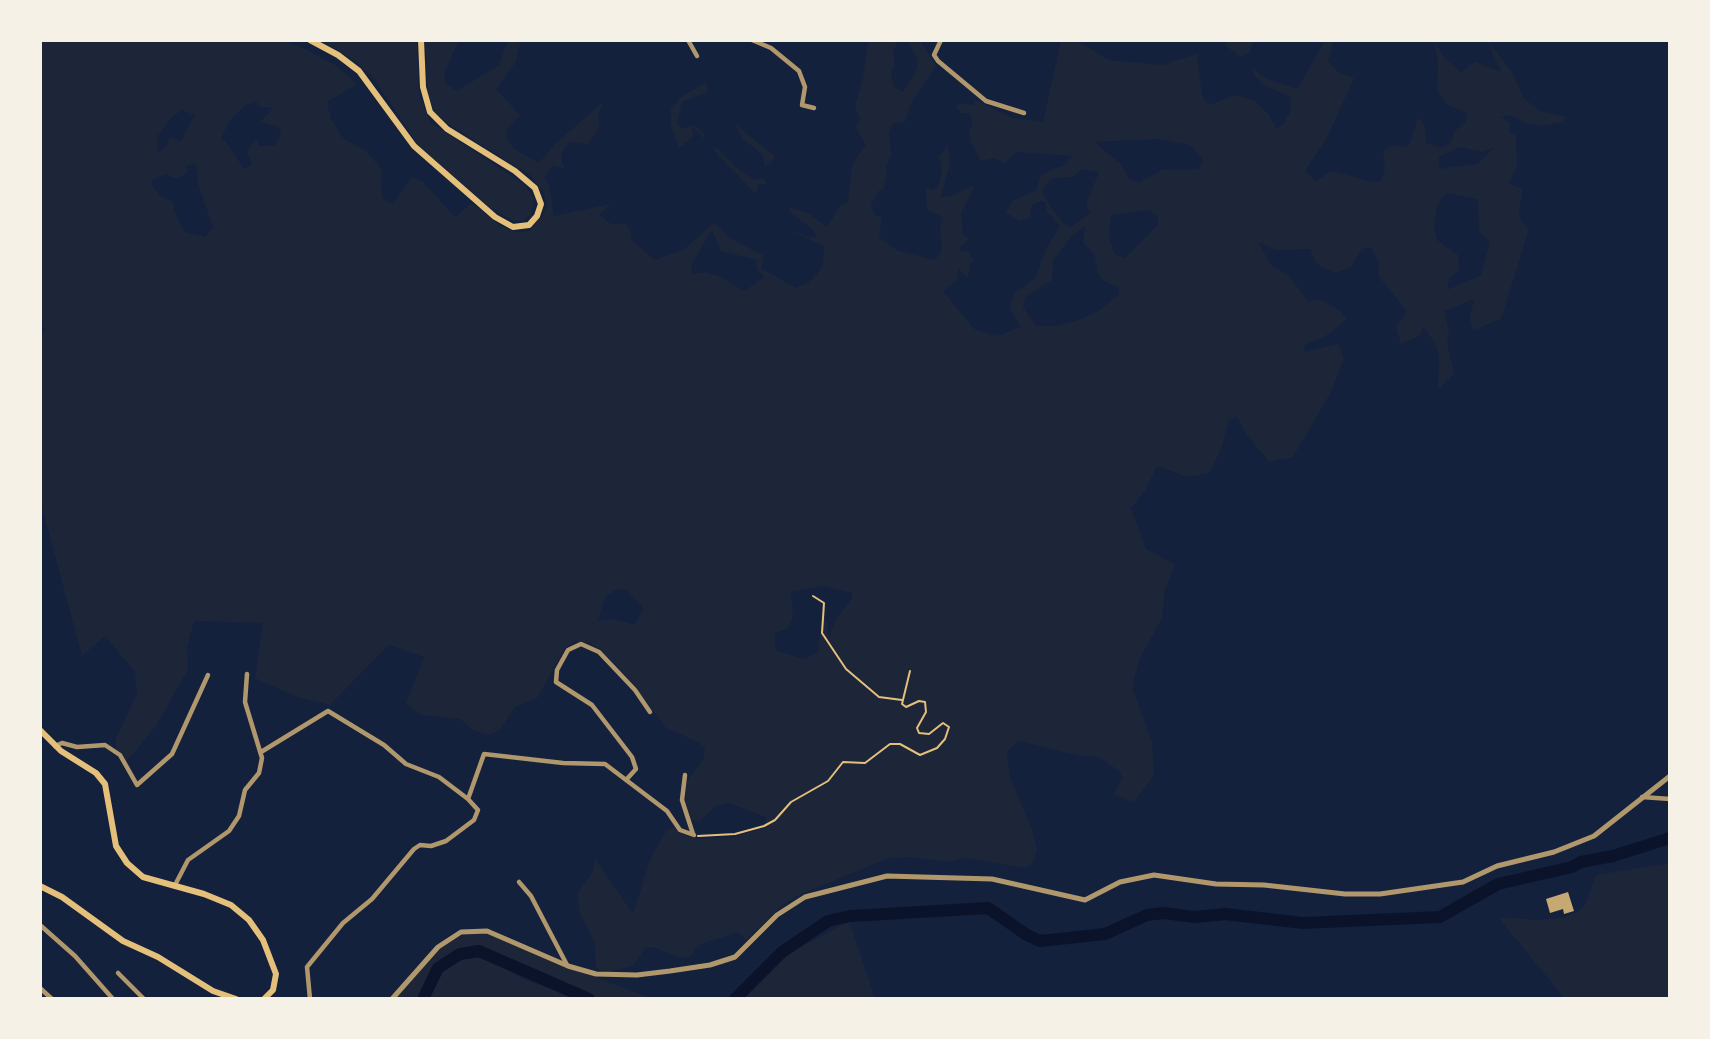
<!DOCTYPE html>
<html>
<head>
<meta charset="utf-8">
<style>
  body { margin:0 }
  #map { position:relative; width:1710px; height:1039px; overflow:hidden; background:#14213d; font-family:"Roboto Condensed",sans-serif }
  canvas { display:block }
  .frame { position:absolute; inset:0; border:42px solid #f6f1e7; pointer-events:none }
</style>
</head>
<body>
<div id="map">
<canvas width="1710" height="1039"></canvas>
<div class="frame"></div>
</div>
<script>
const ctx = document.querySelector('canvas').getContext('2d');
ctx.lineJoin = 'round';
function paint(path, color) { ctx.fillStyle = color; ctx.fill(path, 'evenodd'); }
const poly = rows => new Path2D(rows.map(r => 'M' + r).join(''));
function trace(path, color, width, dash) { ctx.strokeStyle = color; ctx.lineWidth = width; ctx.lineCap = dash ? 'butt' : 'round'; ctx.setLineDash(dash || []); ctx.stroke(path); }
const green = poly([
  [40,40,281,40,305,49,335,65,357,84,327,102,331,119,343,138,366,151,381,168,382,198,393,204,412,177,423,182,455,217,472,203,500,226,519,233,530,230,543,215,547,204,543,191,530,175,448,124,435,112,428,95,425,40,459,40,444,73,446,84,457,91,499,65,508,40,521,40,515,63,496,89,520,115,507,129,507,138,514,149,539,163,555,144,603,102,598,116,600,127,588,144,570,142,563,150,561,160,565,169,553,165,544,178,549,184,554,216,611,204,599,215,611,224,626,224,631,231,631,240,655,260,683,250,714,223,732,239,764,256,761,268,796,288,808,283,817,274,823,265,824,246,783,227,812,238,817,237,812,229,790,212,789,207,808,213,827,227,841,205,848,201,852,165,866,145,856,128,860,119,855,106,863,79,868,40,898,40,893,52,895,65,891,73,894,87,903,92,916,71,918,60,907,40,920,40,936,66,911,103,905,122,893,123,889,133,891,155,886,167,887,175,883,190,878,191,871,206,874,214,882,218,879,237,898,251,935,260,942,251,940,227,943,218,927,209,926,191,927,188,932,190,938,187,942,169,939,156,948,145,950,163,941,197,948,197,975,185,961,213,963,235,969,239,959,248,962,252,968,251,974,260,970,265,968,279,959,269,956,281,943,291,974,329,996,336,1021,327,1011,310,1011,301,1015,293,1035,278,1047,247,1060,226,1047,212,1046,202,1041,201,1032,205,1029,218,1020,221,1006,213,1012,201,1036,190,1041,174,1064,165,1073,156,1017,152,1004,164,995,158,981,161,971,142,969,133,973,123,969,113,962,113,956,107,958,103,973,105,976,100,1012,118,1043,122,1061,40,1076,40,1109,60,1138,63,1162,65,1197,54,1202,96,1209,105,1235,95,1254,100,1269,115,1276,128,1283,125,1290,112,1291,97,1265,86,1256,78,1252,68,1267,79,1297,89,1325,41,1334,40,1328,61,1339,73,1354,78,1328,136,1305,171,1316,181,1331,171,1374,182,1381,181,1385,169,1383,151,1392,145,1403,147,1410,144,1418,117,1425,127,1426,143,1441,148,1451,142,1454,132,1468,119,1466,112,1447,105,1437,90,1438,62,1434,40,1444,57,1461,72,1475,62,1501,72,1487,40,1512,72,1524,98,1539,111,1567,117,1561,122,1542,126,1528,124,1510,115,1501,117,1510,123,1509,132,1516,136,1517,165,1509,184,1523,189,1519,211,1521,221,1529,229,1501,319,1473,330,1470,318,1474,299,1444,311,1449,332,1447,343,1454,373,1438,390,1439,357,1435,343,1423,327,1419,336,1401,344,1396,327,1407,311,1379,277,1378,261,1371,247,1362,249,1350,268,1335,273,1317,264,1310,249,1276,250,1258,242,1272,266,1289,276,1308,301,1320,299,1340,311,1347,319,1329,334,1305,345,1304,352,1338,344,1344,358,1332,390,1293,457,1269,462,1245,432,1237,416,1229,420,1221,449,1210,473,1187,477,1157,466,1145,491,1131,508,1146,549,1175,564,1165,590,1162,618,1139,660,1132,687,1152,742,1154,775,1134,802,1113,794,1123,778,1119,771,1097,756,1082,756,1018,741,1007,752,1010,778,1032,830,1037,850,1033,863,1025,868,965,858,951,862,910,857,889,858,797,896,781,906,746,940,738,932,698,945,690,957,682,958,653,947,645,948,633,966,606,972,596,969,595,944,580,913,577,894,593,871,595,858,633,914,651,857,667,830,673,827,684,835,698,839,734,837,764,828,766,817,728,803,716,806,699,822,691,820,685,799,686,782,704,758,705,748,698,742,666,728,631,681,602,651,590,643,575,641,565,648,538,697,515,707,499,731,488,735,473,730,460,719,422,715,406,704,424,657,389,645,330,705,297,697,255,678,263,623,194,621,187,647,188,669,156,726,127,761,116,749,116,739,137,693,135,672,105,636,82,656,40,500,40,333,45,331,40,321],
  [256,101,260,107,274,107,260,122,279,127,281,134,275,145,268,146,258,146,258,141,254,140,247,153,252,164,244,169,226,142,221,139,229,121,245,106],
  [182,110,195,115,181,141,169,137,168,144,157,154,157,137,172,117],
  [1158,139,1190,145,1204,161,1198,169,1161,170,1139,183,1129,178,1120,163,1094,142],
  [1460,147,1482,152,1495,147,1477,164,1439,169,1439,157],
  [196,163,198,184,213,227,205,237,184,232,174,210,173,202,160,195,152,185,152,181,165,174,178,179,187,173,186,166],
  [1081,169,1099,172,1086,205,1090,213,1071,227,1064,224,1050,206,1043,193,1044,186,1053,178,1074,177],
  [1447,193,1478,199,1479,232,1490,242,1481,275,1447,290,1449,279,1459,270,1458,255,1437,240,1434,225,1438,203],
  [1149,210,1158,217,1158,225,1125,258,1115,254,1109,238,1111,215],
  [1085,226,1083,243,1094,253,1098,273,1104,281,1119,288,1119,294,1099,311,1075,321,1056,326,1036,326,1023,307,1025,297,1052,280,1053,260,1072,236],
  [712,230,721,251,757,260,756,269,765,277,744,291,722,277,705,272,692,274,691,265],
  [823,586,852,593,852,598,835,621,829,639,824,603,818,653,804,659,775,650,775,633,787,629,793,618,791,592],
  [617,589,626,590,644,609,634,625,614,619,598,621,605,597],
  [320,40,417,40,419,94,431,123,525,185,534,199,531,215,523,221,513,221,489,207,419,146,374,79,355,61],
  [1229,40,1255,40,1249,53,1242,57,1224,45],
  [706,82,708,92,682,102,677,124,684,129,694,125,704,134,704,139,692,126,693,137,679,148,671,126,671,108,683,96],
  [735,124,775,156,771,163,765,167,763,155,742,138],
  [715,146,738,169,754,180,763,178,767,184,758,184,756,194,715,152],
  [1670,863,1670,999,1565,999,1498,917,1536,920,1562,918,1579,911,1586,903,1596,875],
  [849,921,875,999,742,999,783,957],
  [487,931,605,981,654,999,589,999,479,951,460,954,438,968,423,999,392,999,443,943,461,932],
  [469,955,496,962,522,979,582,999,428,999,448,963]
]);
const river = poly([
  [423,999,438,968,460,954,479,951,589,999],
  [735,999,782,952,828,921,850,916,988,908,1027,935,1040,941,1105,934,1147,915,1163,913,1195,917,1225,914,1303,923,1440,917,1498,884,1572,867,1581,862,1613,856,1670,838]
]);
const building = poly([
  [1568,892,1574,911,1564,914,1563,909,1550,913,1546,899]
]);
const path = poly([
  [813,596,824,603,822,633,846,669,879,697,902,700],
  [698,836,735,834,764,826,775,820,791,802,828,781,843,762,865,763,890,744,900,744,920,755,937,748,945,739,949,727,943,723,929,734,919,733,917,728,926,712,925,702,919,701,906,707,902,704,910,671]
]);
const minor = poly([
  [688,40,697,56],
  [752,40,771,48,799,71,805,87,802,105,814,108],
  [941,40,934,55,938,61,986,101,1024,113],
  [55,746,62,743,77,747,105,745,120,755,137,785,172,754,208,675],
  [261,752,328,711,384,745,406,764,439,777,468,799],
  [685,775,682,800,693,834],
  [626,780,636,769,632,757,592,705,556,682,557,670,568,650,581,644,599,652,635,690,650,712],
  [1642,797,1670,799],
  [519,882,531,896,567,965],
  [175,885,188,860,229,831,239,816,245,790,259,773,262,758,245,702,247,674],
  [40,925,75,956,113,999],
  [118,973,144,999],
  [40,988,52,999],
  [310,999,307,967,343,923,372,899,414,849,420,845,431,846,446,841,474,820,478,810,468,799,484,754,563,763,605,764,667,811,680,830,694,835]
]);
const tertiary = poly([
  [392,999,438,947,461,932,487,931,568,966,596,974,637,975,670,971,710,965,735,957,777,915,805,897,887,876,992,879,1085,900,1120,882,1154,875,1216,884,1264,885,1345,894,1380,894,1463,882,1497,866,1554,852,1594,836,1670,776]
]);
const secondary = poly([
  [310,40,338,55,359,71,414,146,495,217,513,227,529,225,537,216,541,204,535,188,515,171,447,129,430,112,423,87,421,40],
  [40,730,61,751,96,773,105,784,116,846,127,863,143,877,204,894,231,905,249,920,263,940,276,974,273,990,264,999],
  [40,886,62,897,123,941,158,957,213,991,236,999]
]);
paint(green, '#1d2539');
trace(river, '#0b132b', 12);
paint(building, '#c6a872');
trace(path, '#e5c07b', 2);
trace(minor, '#b1986c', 4.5);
trace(tertiary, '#b1986c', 5);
trace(secondary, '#e5c07b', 6);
</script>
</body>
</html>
